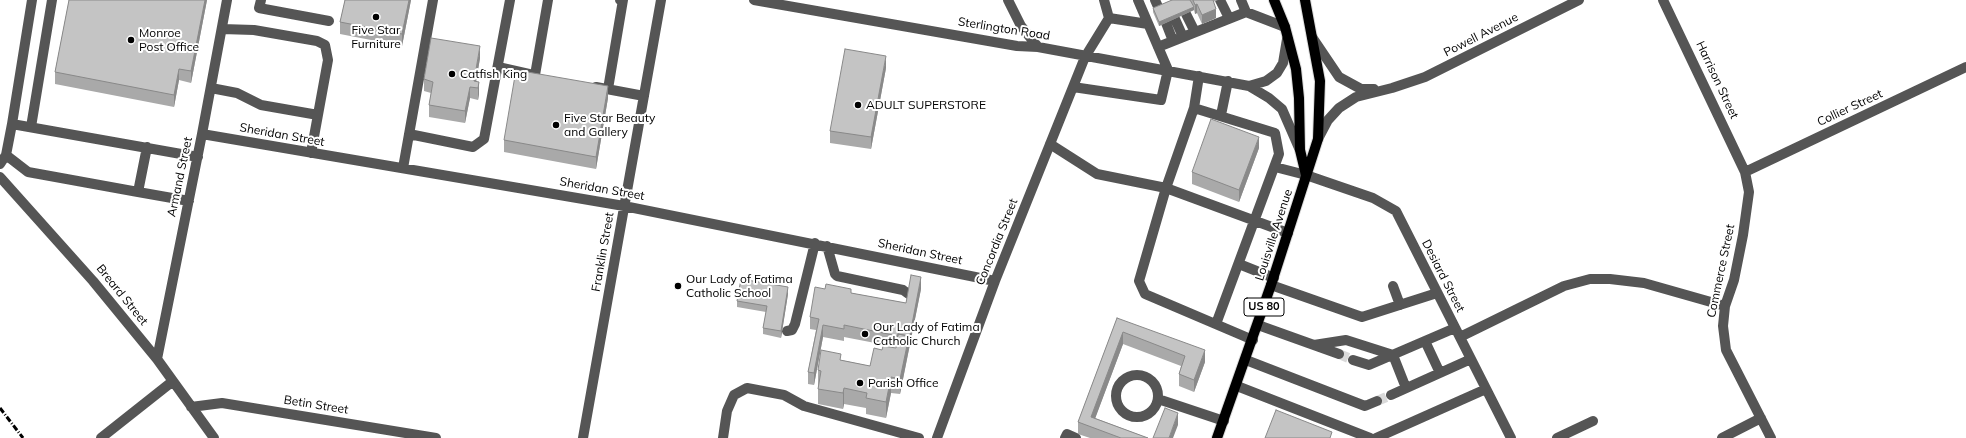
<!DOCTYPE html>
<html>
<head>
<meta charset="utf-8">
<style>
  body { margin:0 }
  canvas { display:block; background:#fff }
</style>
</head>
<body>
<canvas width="1966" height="438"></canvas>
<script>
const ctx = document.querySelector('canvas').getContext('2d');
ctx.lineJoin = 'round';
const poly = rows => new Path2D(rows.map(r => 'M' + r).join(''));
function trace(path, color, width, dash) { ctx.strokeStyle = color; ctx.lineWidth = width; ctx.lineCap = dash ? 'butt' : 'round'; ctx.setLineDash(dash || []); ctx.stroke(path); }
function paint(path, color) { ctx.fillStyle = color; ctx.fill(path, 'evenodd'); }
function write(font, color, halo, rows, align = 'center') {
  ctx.font = font + ' Mulish,sans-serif'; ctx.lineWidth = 4; ctx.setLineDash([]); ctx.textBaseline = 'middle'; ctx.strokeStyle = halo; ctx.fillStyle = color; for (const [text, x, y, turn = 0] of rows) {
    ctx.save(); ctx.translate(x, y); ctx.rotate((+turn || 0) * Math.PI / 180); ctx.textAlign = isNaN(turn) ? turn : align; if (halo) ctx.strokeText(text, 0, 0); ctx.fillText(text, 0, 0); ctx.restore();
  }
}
const minorTunnel = poly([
  [1339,354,1353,360],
  [1377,401,1391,395]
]);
const minor = poly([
  [32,0,12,124,198,157],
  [261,0,259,8,329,21],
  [754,0,1017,46,1038,47,1249,86,1269,98,1282,109,1299,148],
  [1008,0,1021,26,1038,47],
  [1155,0,1159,9],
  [1220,0,1229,18],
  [1241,0,1246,12],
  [1663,0,1745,172,1749,192,1743,235,1734,280,1725,306,1723,326,1726,350,1771,438],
  [1186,14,1195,32],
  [1109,18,1148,24],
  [1175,19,1183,37],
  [1166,23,1173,41],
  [222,29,254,30,317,41,325,45,328,60,311,153],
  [1312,37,1339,77,1361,89,1374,89],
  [1158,47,1246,12,1285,27],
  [498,67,529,74],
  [535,75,548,0],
  [1199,76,1194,108,1166,188,1139,281,1145,294,1253,340],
  [1249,86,1266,81,1277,73,1283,63,1287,39],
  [596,87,644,96],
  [1073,87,1161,100,1168,70,1138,0],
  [211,88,237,93,261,105,318,115],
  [608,89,623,0,620,0],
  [1194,108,1275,133,1279,154,1216,324],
  [1221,115,1228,81],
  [12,124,6,155,28,172,138,192,147,147],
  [31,127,52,0],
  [202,134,624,206,995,281],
  [409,134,473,147,484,139,510,0],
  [1318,139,1328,120,1339,108,1356,97,1392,88,1425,77,1579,0],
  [1050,144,1097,174,1166,188,1288,233],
  [0,164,6,155],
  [1275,167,1306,175,1373,198,1396,211,1511,438],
  [403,168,433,0],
  [1745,172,1966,67],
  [0,177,93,281,157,359,214,438],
  [138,192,189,201],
  [827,246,835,274,837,276,903,290,910,295],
  [1239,264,1274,278],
  [1271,285,1362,317,1437,293],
  [1393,286,1400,305],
  [1258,325,1339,354],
  [787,331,792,330,795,324,815,243],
  [1460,337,1564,286,1590,279,1610,279,1644,283,1725,306],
  [1425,341,1440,373],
  [1314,345,1346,340,1393,355,1406,388],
  [157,359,202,134,227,0],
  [1246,360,1365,406,1377,401],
  [1353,360,1369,365,1455,328],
  '1116 396a21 21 0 1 1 42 0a21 21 0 1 1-42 0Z',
  [1237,386,1370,438],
  [1391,395,1471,359],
  [1158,399,1224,421],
  [191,407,222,403,436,438],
  [101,438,173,381],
  [583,438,661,0],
  [723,438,727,411,734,395,747,388,784,395,804,406,919,438],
  [937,438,995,281,1085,57,1109,18,1104,0],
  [1065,438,1067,434,1076,438],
  [1376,438,1486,389],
  [1557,438,1593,421],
  [1722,438,1761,418]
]);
const major = poly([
  [1274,0,1285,27,1296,69,1299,98,1300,150,1306,175],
  [1217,438,1271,285,1318,139,1320,81,1305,0]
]);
const rail = poly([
  [0,408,23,438]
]);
const wall = poly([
  [69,0,207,0,191,83,179,80,174,107,55,84,55,72],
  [345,0,411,0,402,46,340,34,340,22],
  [1172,0,1218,0,1213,2,1216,18,1202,24,1197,13,1195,14,1194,10,1159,26,1153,12,1153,8],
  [480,58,476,82,479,82,479,94,478,100,470,98,465,123,429,117,429,105,431,93,424,91,424,79],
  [886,68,871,149,830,143,830,131],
  [608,98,596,169,504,152,504,140],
  [1259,148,1239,202,1192,184,1192,172],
  [921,289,900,394,891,393,886,418,866,414,866,408,844,404,843,409,818,404,818,370,841,360,870,366,882,350,896,348,896,347,844,337,844,341,823,337,814,385,808,384,808,372,816,330,810,329,810,317,851,293,906,303],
  [788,294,781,338,763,334,763,328,766,312,737,307,737,301],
  [1117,318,1205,362,1194,392,1179,386,1179,374,1181,366,1123,344,1095,418,1148,438,1090,438,1078,434,1078,422]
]);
const shadedWall = poly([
  [205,0,207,0,191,83,191,71],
  [409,0,411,0,402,46,402,34],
  [1197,4,1197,13,1195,14,1195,5],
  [1194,7,1194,10,1159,26,1159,22],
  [1216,9,1216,18,1202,24,1202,15],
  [480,46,480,58,475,88,474,81],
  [886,56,886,68,871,149,871,137],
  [179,69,179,80,174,107,174,95],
  [479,82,479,94,478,100,478,88],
  [608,86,608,98,596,169,596,157],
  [470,87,470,98,465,123,465,111],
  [1259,137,1259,148,1239,202,1239,190],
  [921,277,921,289,900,394,900,379],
  [788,287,788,294,781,338,781,331],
  [823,325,823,337,814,385,814,373],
  [1123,332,1123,344,1092,427,1091,417],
  [1205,350,1205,362,1194,392,1194,380],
  [891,377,891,393,886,418,886,402],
  [844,388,844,404,843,409,843,393],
  [1178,413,1178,425,1173,438,1169,438]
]);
const building = poly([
  [69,0,205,0,191,71,179,69,174,95,55,72,69,0],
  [345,0,409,0,402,34,340,22,345,0],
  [1172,0,1190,0,1194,7,1159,22,1153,8,1172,0],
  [1193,0,1213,0,1216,9,1202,15,1197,4,1195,5,1193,0],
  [431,38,480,46,474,81,479,82,478,88,470,87,465,111,429,105,433,82,424,79,431,38],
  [845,49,886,56,871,137,830,131,845,49],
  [516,70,608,86,596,157,504,140,516,70],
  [1211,119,1259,137,1239,190,1192,172,1211,119],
  [911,275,921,277,909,340,909,336,898,334,898,336,844,325,844,329,823,325,814,373,808,372,819,319,810,317,815,287,825,289,826,284,851,289,851,293,906,303,911,275],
  [741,279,788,287,781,331,763,328,767,306,737,301,741,279],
  [1117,318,1205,350,1194,380,1179,374,1185,356,1123,332,1091,417,1148,438,1121,438,1078,422,1117,318],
  [898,334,909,336,900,379,891,377,886,402,866,398,867,393,844,388,843,393,818,389,821,371,818,370,821,350,841,354,840,360,870,366,874,348,882,350,883,346,896,348,898,334],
  [1165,408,1178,413,1169,438,1153,438,1165,408],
  [1276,410,1332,432,1330,438,1265,438,1276,410]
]);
const markers = [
  [376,17,4,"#000"],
  [131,40,4,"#000"],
  [452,74,4,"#000"],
  [858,105,4,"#000"],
  [556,125,4,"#000"],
  [678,286,4,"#000"],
  [865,334,4,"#000"],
  [860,383,4,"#000"]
];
const shields = [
  [1264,307,40]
];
const shieldNames = [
  ["US 80",1264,307]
];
const streetNames = [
  ["Sterlington Road",1004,29,9],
  ["Powell Avenue",1481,35,-27],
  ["Harrison Street",1717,80,65],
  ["Collier Street",1850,108,-25],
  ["Sheridan Street",282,135,10],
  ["Armand Street",180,177,-78],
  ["Sheridan Street",602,189,10],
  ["Louisville Avenue",1274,235,-72],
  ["Concordia Street",997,242,-68],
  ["Franklin Street",603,252,-80],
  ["Sheridan Street",920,252,12],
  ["Commerce Street",1721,271,-78],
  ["Desiard Street",1443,276,63],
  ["Breard Street",122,295,51],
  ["Betin Street",316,405,9]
];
const poiNames = [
  ["Five Star",376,30,"center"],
  ["Furniture",376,44,"center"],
  ["Monroe",139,33],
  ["Post Office",139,47],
  ["Catfish King",460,74],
  ["ADULT SUPERSTORE",866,105],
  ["Five Star Beauty",564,118],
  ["and Gallery",564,132],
  ["Our Lady of Fatima",686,279],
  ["Catholic School",686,293],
  ["Our Lady of Fatima",873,327],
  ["Catholic Church",873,341],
  ["Parish Office",868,383]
];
trace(minorTunnel, '#d9d9d9', 10, [10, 5]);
trace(major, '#dbdbdb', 12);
trace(minor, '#555', 10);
trace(major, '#000', 10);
trace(rail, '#000', 3, [6, 2, 1, 2]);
paint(wall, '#a9a9a9');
paint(shadedWall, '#898989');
paint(building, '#c4c4c4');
trace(building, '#898989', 1);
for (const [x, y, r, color] of markers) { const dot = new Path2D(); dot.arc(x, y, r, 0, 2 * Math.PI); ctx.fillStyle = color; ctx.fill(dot); trace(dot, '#fff', 1.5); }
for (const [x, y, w] of shields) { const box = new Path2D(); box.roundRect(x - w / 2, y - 9, w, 18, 3); ctx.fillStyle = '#fff'; ctx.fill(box); trace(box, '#000', 1); }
write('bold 11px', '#000', null, shieldNames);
write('12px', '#000', '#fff', streetNames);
write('12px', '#000', '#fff', poiNames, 'left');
</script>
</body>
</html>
